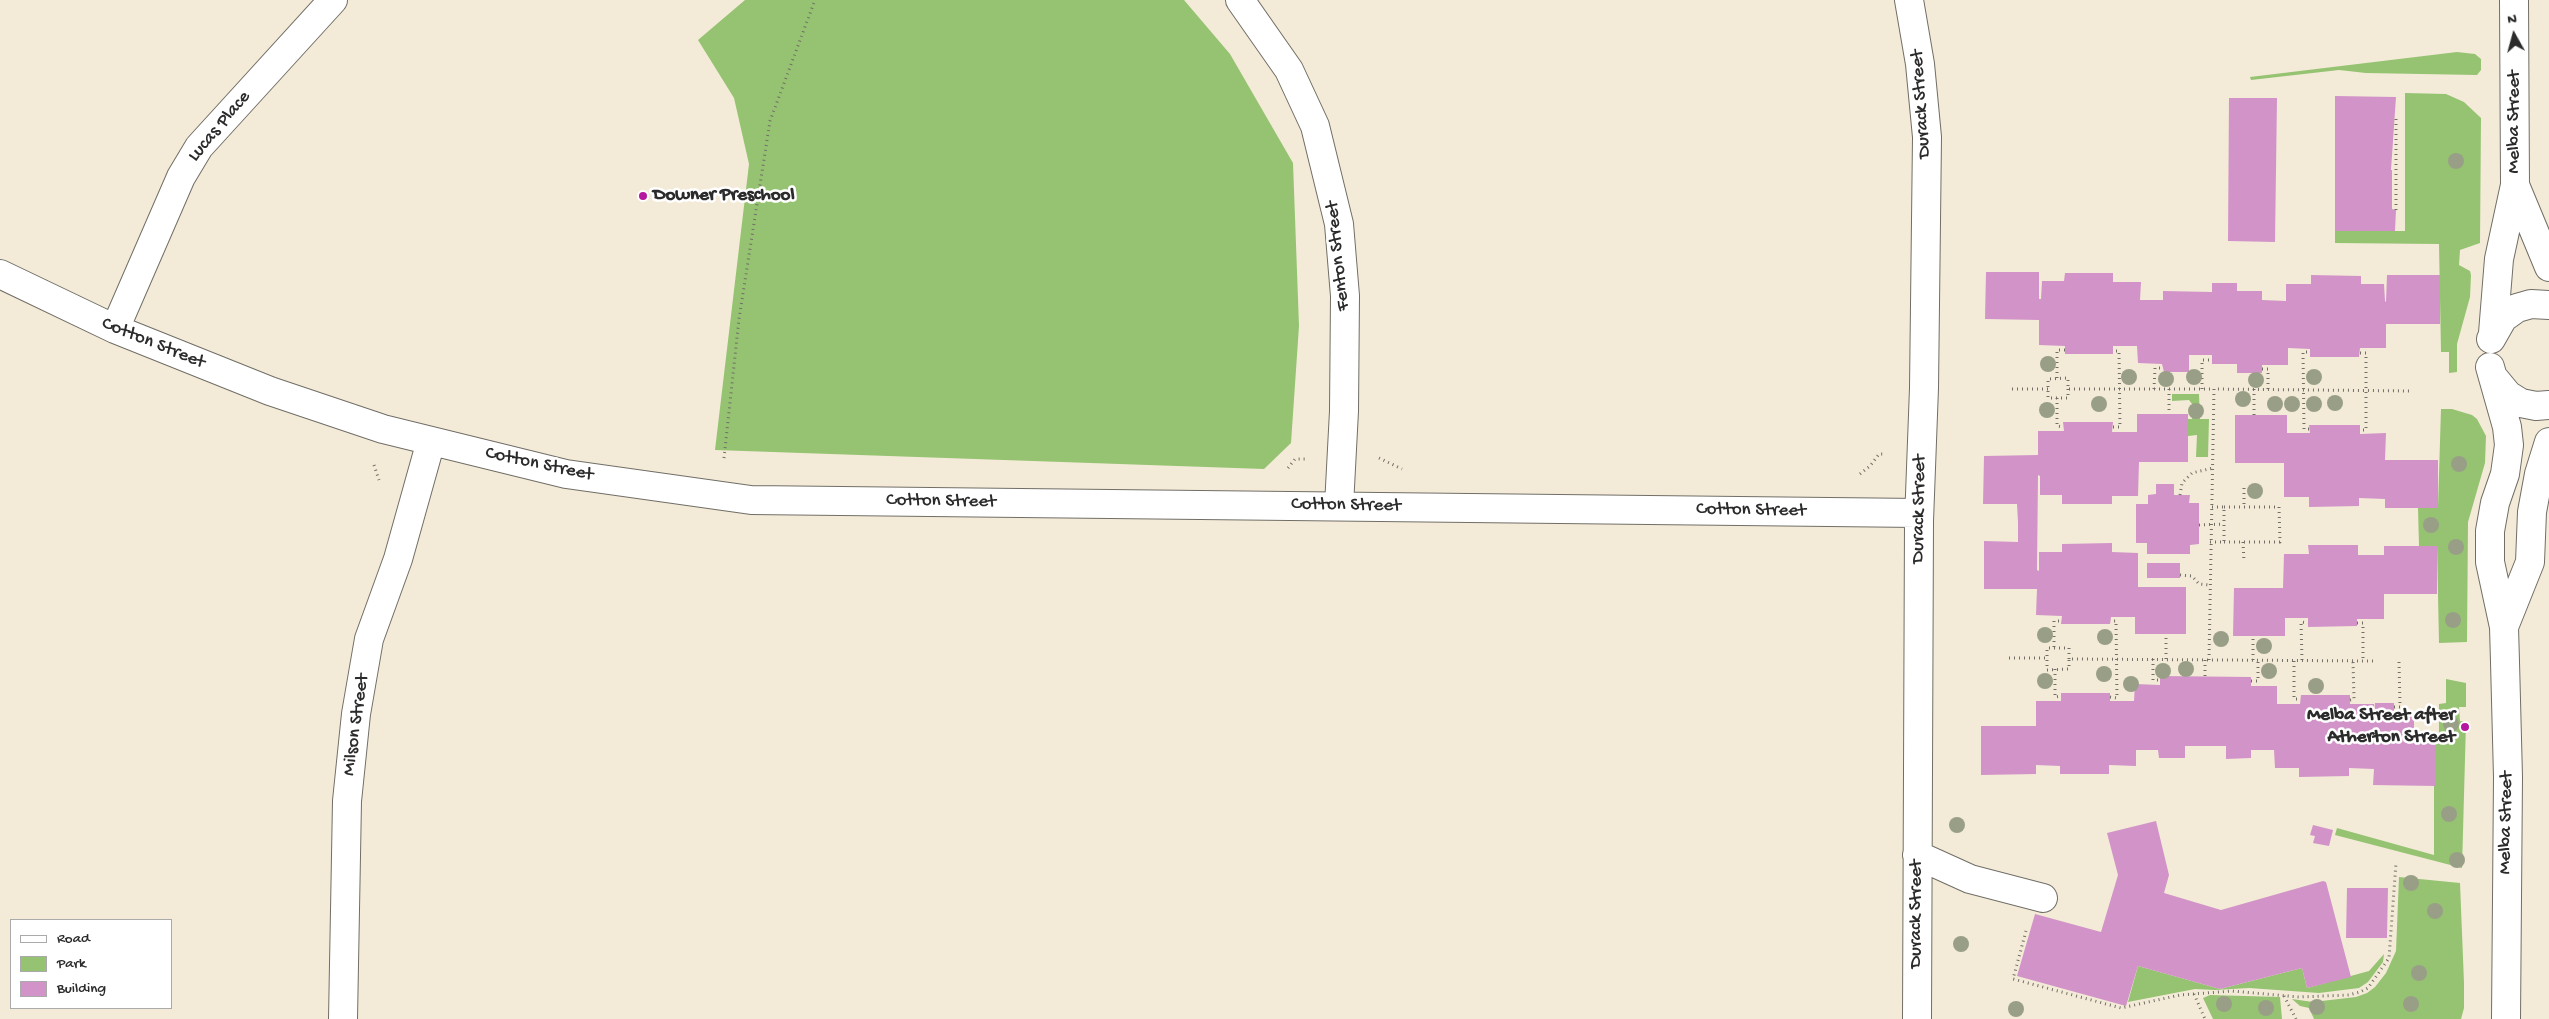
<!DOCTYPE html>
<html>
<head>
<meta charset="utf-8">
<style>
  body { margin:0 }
  #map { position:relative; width:2549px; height:1019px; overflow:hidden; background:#f3ebd7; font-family:"Gochi Hand",sans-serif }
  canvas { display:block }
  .legend { position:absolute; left:10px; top:919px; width:162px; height:90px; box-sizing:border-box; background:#fff; border:1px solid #aaa; margin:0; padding:6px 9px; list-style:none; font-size:15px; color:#2b2b2b }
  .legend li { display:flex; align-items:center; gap:10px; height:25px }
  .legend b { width:25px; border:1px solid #aaa }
  .north { position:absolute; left:2489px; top:10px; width:50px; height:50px; -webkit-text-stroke:4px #fff; paint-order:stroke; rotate:353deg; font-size:14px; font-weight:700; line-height:20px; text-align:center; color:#2b2b2b }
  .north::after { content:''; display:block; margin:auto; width:18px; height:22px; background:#2b2b2b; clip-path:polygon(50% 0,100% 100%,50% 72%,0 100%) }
</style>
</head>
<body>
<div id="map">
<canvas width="2549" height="1019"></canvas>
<ul class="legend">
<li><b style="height:6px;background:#fff"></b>Road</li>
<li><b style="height:14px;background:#95c372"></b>Park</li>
<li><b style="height:14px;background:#d293c9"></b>Building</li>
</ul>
<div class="north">N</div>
</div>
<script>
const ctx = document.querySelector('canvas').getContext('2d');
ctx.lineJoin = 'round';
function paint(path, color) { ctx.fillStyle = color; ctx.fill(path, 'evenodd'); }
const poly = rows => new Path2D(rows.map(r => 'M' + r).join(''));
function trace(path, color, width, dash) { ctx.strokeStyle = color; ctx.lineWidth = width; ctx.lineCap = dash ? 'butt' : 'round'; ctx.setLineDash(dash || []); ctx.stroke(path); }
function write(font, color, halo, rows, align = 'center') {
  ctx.font = font + ' "Gochi Hand",sans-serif'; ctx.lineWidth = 5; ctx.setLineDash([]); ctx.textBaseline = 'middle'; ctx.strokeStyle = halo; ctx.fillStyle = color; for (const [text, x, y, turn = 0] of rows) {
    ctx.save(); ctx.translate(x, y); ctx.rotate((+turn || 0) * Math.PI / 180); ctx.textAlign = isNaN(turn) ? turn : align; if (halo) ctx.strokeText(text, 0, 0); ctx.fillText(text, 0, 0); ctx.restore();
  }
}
const green = poly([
  [745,0,1184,0,1230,54,1293,163,1299,326,1291,443,1264,469,715,450,749,164,734,98,698,40],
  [2457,52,2475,54,2481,59,2481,70,2477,75,2366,73,2339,70,2251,80,2250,77],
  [2405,93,2446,94,2464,102,2481,118,2480,243,2460,250,2459,265,2470,271,2471,275,2470,297,2457,344,2457,372,2449,373,2449,352,2441,352,2439,244,2335,243,2335,231,2405,231],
  [2172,394,2199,394,2200,419,2209,419,2208,457,2196,457,2197,435,2188,436,2188,419,2192,419,2192,404,2189,400,2172,401],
  [2441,409,2452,409,2472,415,2477,419,2486,436,2485,463,2468,522,2467,642,2439,643,2437,546,2419,546,2418,508,2438,507],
  [2446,679,2466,683,2466,707,2459,707,2460,721,2466,722,2462,868,2335,835,2337,828,2434,855,2434,786,2436,739,2439,739,2439,704,2446,703],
  [2399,877,2460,883,2464,983,2464,1008,2461,1019,2314,1019,2309,1008,2300,1006,2292,999,2313,1002,2356,997,2367,993,2375,987,2386,973,2396,951],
  [2384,954,2383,962,2368,982,2359,988,2319,993,2249,988,2215,990,2195,989,2128,1002,2138,966,2220,989,2302,968,2307,988,2369,971],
  [2210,995,2280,997,2282,1019,2213,1019,2203,998]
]);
const building = poly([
  [2335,96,2396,97,2391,170,2392,170,2392,209,2396,210,2395,231,2335,231],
  [2229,98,2277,98,2275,242,2228,241],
  [1986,272,2039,272,2039,299,2041,299,2042,281,2064,281,2065,273,2113,273,2113,282,2141,282,2140,300,2163,300,2163,291,2212,292,2212,283,2237,283,2237,291,2262,291,2262,300,2286,301,2286,284,2311,284,2311,275,2361,276,2361,284,2384,284,2385,301,2386,302,2387,275,2440,275,2440,324,2386,324,2386,348,2360,348,2359,357,2310,357,2310,349,2288,348,2288,365,2262,365,2262,373,2237,373,2237,364,2212,364,2212,355,2189,355,2189,372,2164,372,2162,364,2138,363,2137,346,2113,346,2113,354,2065,354,2065,346,2039,345,2039,320,1985,319],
  [2137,414,2188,414,2188,462,2139,462,2138,496,2112,496,2112,504,2062,504,2062,495,2040,495,2040,476,2038,475,2037,570,2039,571,2039,552,2062,552,2062,544,2112,543,2112,552,2138,553,2138,587,2186,587,2186,634,2135,634,2135,617,2111,617,2110,624,2061,624,2062,616,2036,615,2037,589,1984,589,1984,541,2018,542,2018,522,2017,504,1983,504,1984,456,2038,455,2038,431,2064,431,2063,422,2113,422,2112,432,2137,432],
  [2235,415,2287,415,2287,433,2310,433,2309,425,2360,425,2360,434,2386,433,2385,460,2438,460,2438,508,2385,508,2385,499,2359,498,2359,506,2309,507,2309,497,2284,497,2284,463,2235,463],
  [2156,484,2174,484,2174,495,2190,495,2189,503,2199,503,2199,544,2190,545,2190,554,2147,554,2147,543,2136,543,2136,504,2148,504,2148,495,2156,494],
  [2308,545,2358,545,2358,555,2384,555,2384,546,2437,546,2437,594,2384,594,2384,619,2357,619,2357,626,2308,627,2308,618,2285,618,2285,636,2233,636,2234,588,2283,588,2284,554,2309,554],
  [2147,563,2180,563,2180,578,2147,578],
  [2160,676,2251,677,2251,686,2277,686,2277,704,2300,704,2301,695,2350,695,2350,704,2374,704,2374,715,2375,703,2394,703,2394,712,2414,713,2414,739,2436,739,2436,786,2373,785,2374,769,2349,768,2349,776,2299,777,2299,768,2275,768,2274,750,2251,750,2251,758,2226,759,2226,746,2185,746,2185,758,2159,758,2158,750,2136,750,2136,766,2109,765,2109,774,2060,774,2060,766,2036,765,2036,774,1981,775,1981,726,2036,726,2036,701,2061,701,2061,693,2110,693,2110,701,2134,701,2135,684,2160,685],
  [2156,821,2169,875,2164,893,2221,910,2323,881,2326,882,2351,977,2307,988,2302,968,2220,989,2138,966,2126,1006,2017,976,2035,914,2101,932,2118,875,2107,833],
  [2313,825,2333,830,2329,846,2313,843,2315,836,2310,835],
  [2347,888,2388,888,2387,938,2346,938]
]);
const path = poly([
  [2396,210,2396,118],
  [2360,353,2366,353,2366,430,2360,430],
  [2262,369,2268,369,2268,390],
  [2057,378,2057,350,2065,350],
  [2012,389,2048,389],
  [2068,389,2068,398,2048,398,2048,379,2068,378,2068,389,2214,389],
  [2154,389,2155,368,2162,368],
  [2169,389,2169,414],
  [2202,389,2202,360,2212,360],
  [2254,389,2254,415],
  [2057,398,2057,426,2063,427],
  [2113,427,2120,427,2119,351,2113,351],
  [2309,429,2304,429,2303,352,2310,352],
  [724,458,739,319,770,121,815,0],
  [1379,458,1402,469],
  [374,465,379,480],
  [1288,468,1295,459,1305,459],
  [1860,474,1870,466,1879,454,1885,454],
  [2244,488,2244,507],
  [2180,495,2182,483,2192,473,2213,468],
  [2224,507,2279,507,2280,542,2224,542],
  [2199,525,2224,524],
  [2210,542,2224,542,2224,507,2210,507],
  [2243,542,2244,562],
  [2180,575,2192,576,2199,584,2210,585],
  [2357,623,2363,623,2363,661],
  [2054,647,2054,621,2062,621],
  [2009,658,2047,658],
  [2069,659,2069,648,2047,648,2047,670,2069,669,2069,659,2373,661],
  [2153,659,2153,680,2160,680],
  [2166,659,2166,634],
  [2205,660,2205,678],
  [2209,660,2214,389,2411,391],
  [2253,660,2253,635],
  [2302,660,2301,622,2308,623],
  [2294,661,2294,699,2300,699],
  [2055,669,2055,697,2061,696],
  [2251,681,2258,681,2258,660],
  [2110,697,2117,698,2116,621,2110,621],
  [2350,700,2354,699,2353,661],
  [2394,707,2400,707,2399,661],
  [2026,931,2013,979,2121,1008,2180,995,2232,991,2299,997,2349,995,2360,992,2368,988,2389,958,2396,863],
  [2194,994,2205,1019],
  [2284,996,2296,1019]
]);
const minor = poly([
  [1240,0,1289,70,1315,126,1339,224,1345,296,1344,411,1339,506],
  [1909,0,1920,64,1927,137,1924,388,1919,521,1917,1019],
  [2515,185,2549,267],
  [0,274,115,329,270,391,383,429,566,474,751,500,1919,513],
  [115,329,181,177,199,147,333,0],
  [2493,333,2499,259,2515,185,2514,0],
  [2491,339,2503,318,2517,308,2531,304,2549,305],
  [2490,367,2507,427,2509,445,2505,474,2495,503,2490,531,2490,562,2504,627,2505,662,2508,777,2506,1019],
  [2494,378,2508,395,2521,403,2536,406,2549,405],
  [2504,627,2530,562,2532,512,2539,474,2549,442],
  [1917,855,1970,879,2043,898],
  [343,1019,347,801,356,714,369,639,398,559,431,441]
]);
const trees = [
  [2456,161],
  [2048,364],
  [2129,377],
  [2194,377],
  [2314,377],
  [2166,379],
  [2256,380],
  [2243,399],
  [2335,403],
  [2099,404],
  [2275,404],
  [2292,404],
  [2314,404],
  [2047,410],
  [2196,411],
  [2459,464],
  [2255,491],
  [2431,525],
  [2456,547],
  [2453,620],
  [2045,635],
  [2105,637],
  [2221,639],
  [2264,646],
  [2186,669],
  [2163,671],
  [2269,671],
  [2104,674],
  [2045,681],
  [2131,684],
  [2316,686],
  [2451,724],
  [2449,814],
  [1957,825],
  [2457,860],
  [2411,883],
  [2435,911],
  [1961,944],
  [2419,973],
  [2224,1004],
  [2411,1004],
  [2317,1007],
  [2266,1008],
  [2016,1009]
];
const markers = [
  [643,196,5,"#b5179e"],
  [2465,727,5,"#b5179e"]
];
const streetNames = [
  ["Durack Street",1922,104,-94],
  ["Melba Street",2515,122,-90],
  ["Lucas Place",220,127,-50],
  ["Fenton Street",1339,256,-96],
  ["Cotton Street",153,344,22],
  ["Cotton Street",539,465,12],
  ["Cotton Street",941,502,1],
  ["Cotton Street",1346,506,1],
  ["Durack Street",1920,509,-89],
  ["Cotton Street",1751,511,1],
  ["Milson Street",357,725,-82],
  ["Melba Street",2507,823,-89],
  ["Durack Street",1917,914,-90]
];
const poiNames = [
  ["Downer Preschool",653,196],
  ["Melba Street after",2455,716,"right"],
  ["Atherton Street",2455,738,"right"]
];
paint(green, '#95c372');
paint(building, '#d293c9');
trace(minor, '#716e67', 30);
trace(path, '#716e67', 3, [1, 4]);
trace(minor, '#fff', 28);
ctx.fillStyle = '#999f86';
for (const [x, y] of trees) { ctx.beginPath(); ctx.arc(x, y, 8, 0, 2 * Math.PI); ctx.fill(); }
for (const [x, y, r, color] of markers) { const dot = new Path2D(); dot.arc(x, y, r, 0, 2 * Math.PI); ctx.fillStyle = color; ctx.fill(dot); trace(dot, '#fff', 2); }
write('19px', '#2b2b2b', '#fff', streetNames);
write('bold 19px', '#2b2b2b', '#fff', poiNames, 'left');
</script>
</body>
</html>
